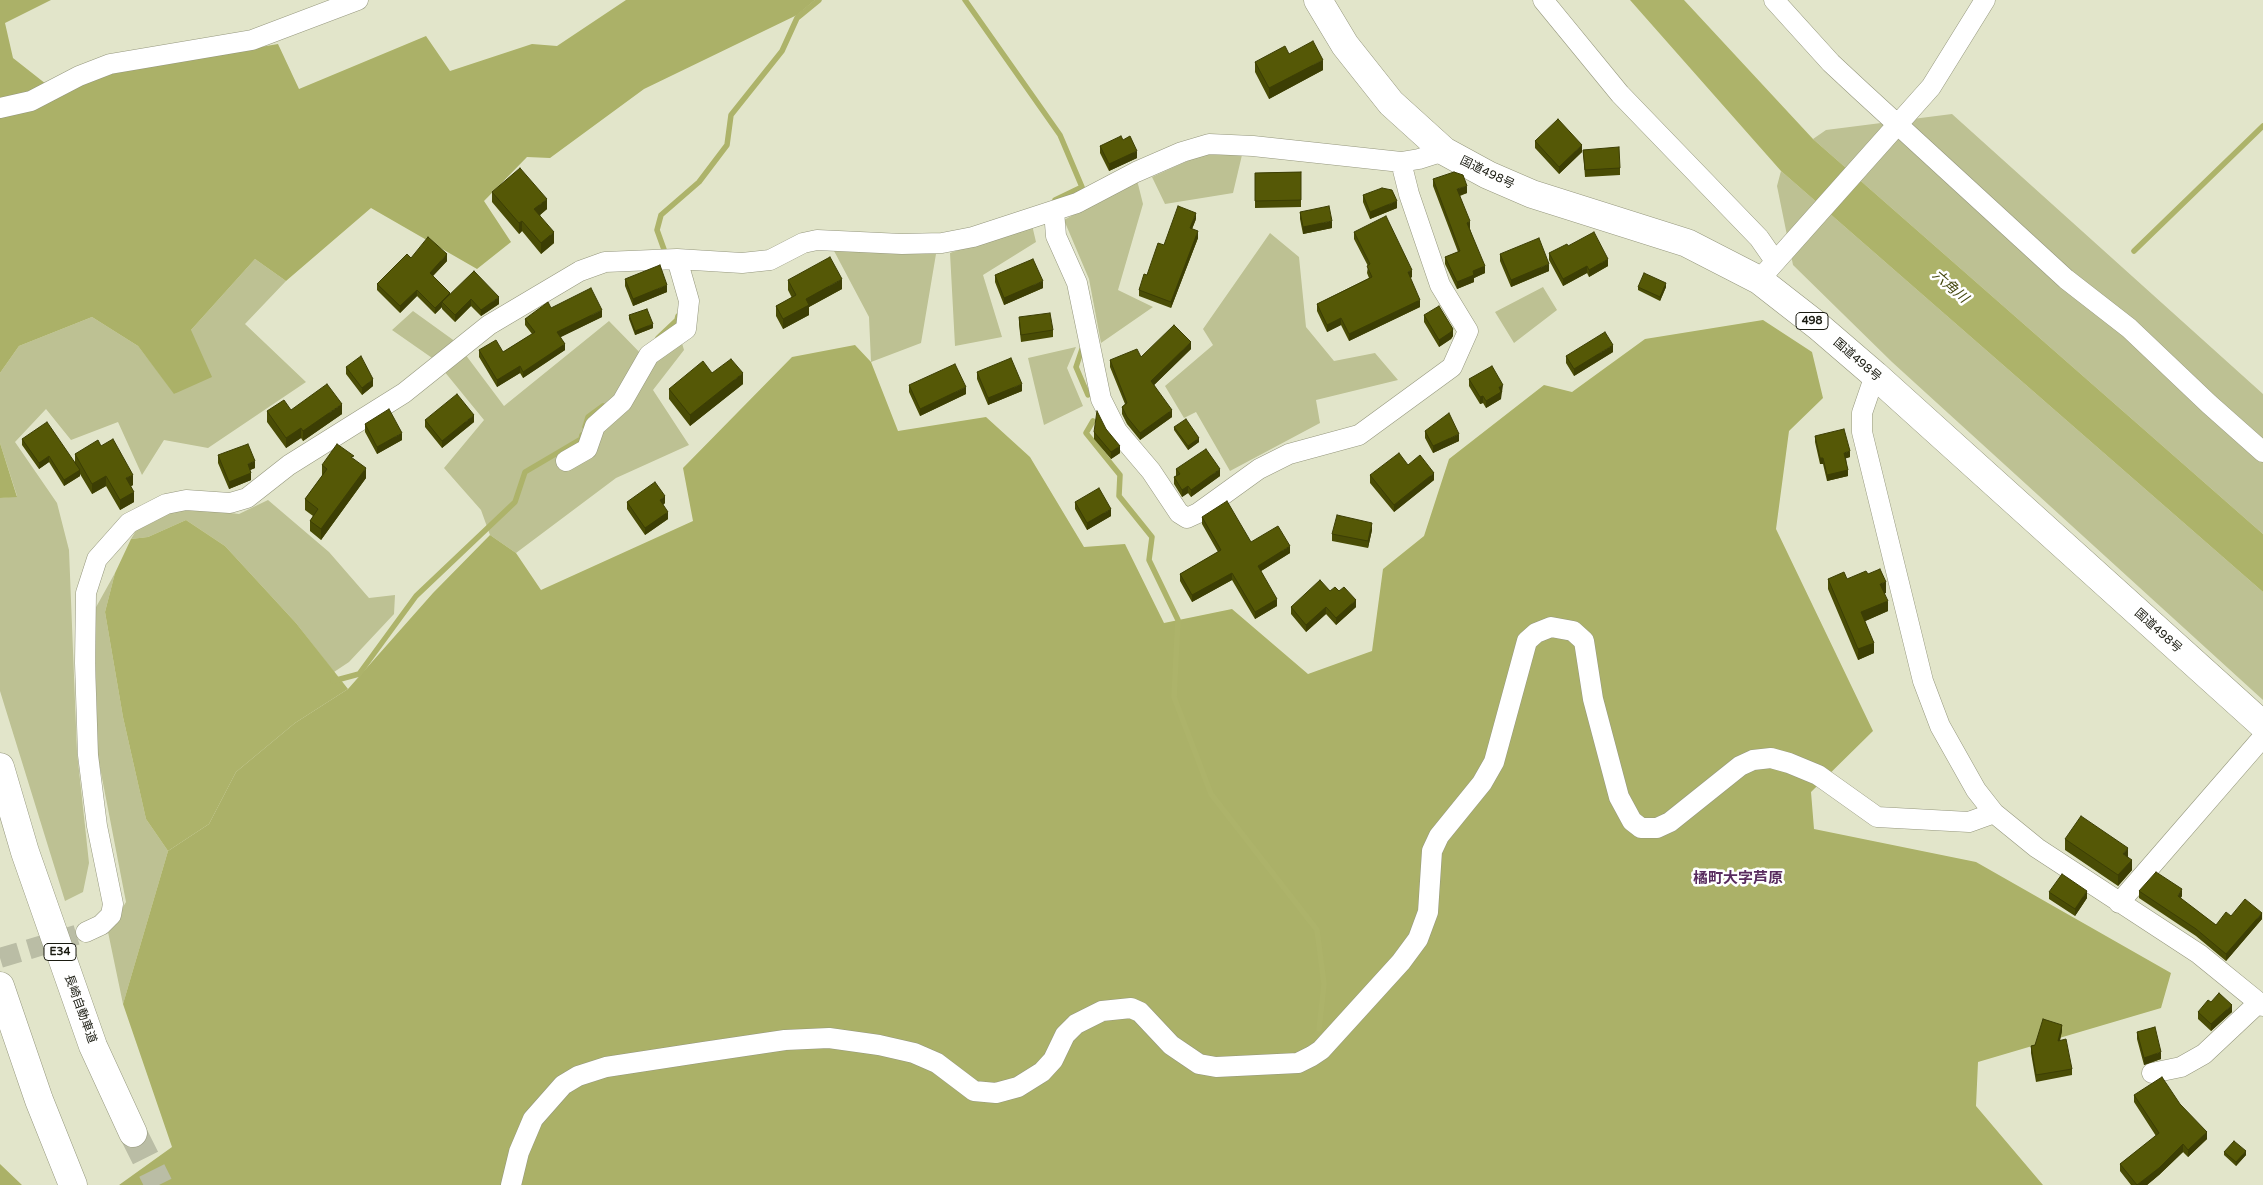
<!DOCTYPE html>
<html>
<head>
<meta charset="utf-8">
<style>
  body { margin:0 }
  canvas { display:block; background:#e2e5ca }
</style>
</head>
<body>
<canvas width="2263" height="1185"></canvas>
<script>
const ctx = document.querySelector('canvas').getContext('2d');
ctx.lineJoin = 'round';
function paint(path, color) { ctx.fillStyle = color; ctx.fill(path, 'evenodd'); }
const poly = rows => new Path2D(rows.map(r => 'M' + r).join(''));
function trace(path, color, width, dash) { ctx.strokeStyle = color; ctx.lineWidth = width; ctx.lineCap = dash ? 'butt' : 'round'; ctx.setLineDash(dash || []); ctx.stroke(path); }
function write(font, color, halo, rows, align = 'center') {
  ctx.font = font + ' "Varela Round","Noto Sans JP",sans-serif'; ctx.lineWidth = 5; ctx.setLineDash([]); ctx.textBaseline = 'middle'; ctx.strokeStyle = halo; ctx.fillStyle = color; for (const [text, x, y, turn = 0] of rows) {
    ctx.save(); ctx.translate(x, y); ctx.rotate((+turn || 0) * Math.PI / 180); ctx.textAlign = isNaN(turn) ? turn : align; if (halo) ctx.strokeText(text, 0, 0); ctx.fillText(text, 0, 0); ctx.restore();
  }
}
const green = poly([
  [1952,114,2263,394,2263,534,1813,139,1826,130],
  [1201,155,1242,155,1233,193,1165,204,1152,177],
  [1781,171,2263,592,2263,700,1892,362,1793,265,1777,186],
  [1137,180,1143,204,1118,290,1153,307,1101,343,1089,279,1064,220],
  [1032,225,1036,242,983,275,1002,337,955,346,950,253],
  [1270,233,1299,257,1306,327,1334,361,1375,353,1398,380,1316,400,1320,423,1230,471,1196,412,1184,418,1165,386,1213,345,1203,329],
  [833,249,936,254,921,343,871,362,869,317],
  [255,259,286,281,245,324,306,382,208,448,164,440,142,475,118,422,71,440,46,409,15,442,57,503,69,550,77,752,89,863,83,892,65,901,0,691,0,498,17,496,0,443,0,373,19,346,92,317,138,346,175,394,191,330],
  [1543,287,1557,310,1514,343,1495,312],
  [413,311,456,342,504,406,609,321,650,363,681,340,684,350,653,390,689,445,616,478,516,553,490,535,481,510,444,468,484,420,435,360,392,330],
  [1076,347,1067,368,1083,406,1044,425,1028,358],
  [268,500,329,552,369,598,395,595,394,614,349,662,334,672,296,623,225,546,186,520,148,537,131,539,140,524,171,509,190,508,239,514],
  [115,573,105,612,123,717,146,819,168,851,123,1004,108,932,126,902,97,752,95,609]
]);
const forest = poly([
  [0,0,51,0,5,23,13,58,46,84,278,44,299,89,426,36,450,71,532,44,557,46,626,0,815,0,797,15,644,89,550,158,527,157,484,201,511,242,477,269,371,208,286,281,255,259,191,330,212,377,174,394,138,346,92,317,19,346,0,373],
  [1763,320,1812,352,1823,398,1789,431,1776,529,1873,731,1811,792,1814,829,1976,862,2171,973,2161,1008,1978,1062,1976,1106,2043,1185,119,1185,172,1147,123,1004,168,851,209,824,236,772,295,723,348,689,433,593,490,535,516,553,541,590,693,521,683,468,792,357,855,345,871,362,898,431,986,417,1030,457,1084,547,1125,544,1164,623,1232,609,1308,674,1372,651,1383,569,1424,536,1449,459,1544,385,1572,392,1645,339],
  [0,443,17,497,0,498],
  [0,1164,22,1185,0,1185]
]);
const water = poly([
  [1630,0,1684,0,1813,139,2263,534,2263,592,1781,171],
  [186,520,225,546,296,623,348,689,295,723,236,772,209,824,168,851,146,819,123,717,105,612,115,573,131,539,148,537]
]);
const stream = poly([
  [965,0,1060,135,1082,187,1055,200],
  [2134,251,2263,126],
  [666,255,657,230,661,215,699,182,727,145,731,115,782,51,797,18,819,0],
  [658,338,677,320,678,316],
  [1082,349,1076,367,1088,395],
  [1093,421,1086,433,1120,475,1119,496,1152,537,1149,560,1178,620,1174,697,1211,794,1317,930,1324,984,1319,1029],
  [585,427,588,417,603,406],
  [333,681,359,674,416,596,515,502,525,472,581,439,582,435]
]);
const minorTunnel = poly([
  [0,958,86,932]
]);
const highwayTunnel = poly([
  [133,1133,159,1185]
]);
const minor = poly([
  [1543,0,1620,94,1759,238,1775,261],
  [1774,0,1831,63,1860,90,2066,279,2129,328,2209,404,2263,452],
  [0,108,31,101,79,76,110,64,252,40,358,0],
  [1054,211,1056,236,1077,283,1101,399,1117,431,1151,471,1179,513,1187,518,1198,513,1259,469,1289,454,1359,435,1452,367,1468,331,1440,285,1409,194,1401,162],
  [1759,280,1931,87,1985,0],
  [1875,375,1862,413,1862,432,1923,681,1940,726,1976,790,1994,813,2037,848,2199,954,2263,1006],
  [566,461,587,449,595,426,622,402,649,355,686,329,689,301,677,259],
  [2119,903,2263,737],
  [86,932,101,925,111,915,113,904,97,826,88,755,85,663,86,593,97,559,129,523,166,504,186,500,230,503,247,498,289,465,404,393,489,325,580,271,605,262,677,259,742,263,770,260,803,243,817,240,902,244,942,243,973,237,1077,203,1136,172,1182,152,1209,144,1253,146,1401,162,1419,159,1444,151],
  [2152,1073,2181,1067,2204,1054,2253,1008,2255,1000],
  [511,1185,519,1152,533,1119,563,1085,578,1076,606,1067,704,1052,785,1040,829,1038,879,1045,914,1053,937,1063,974,1091,996,1093,1018,1087,1042,1072,1053,1060,1065,1035,1076,1024,1102,1011,1131,1008,1140,1012,1171,1045,1199,1064,1216,1067,1298,1063,1312,1056,1321,1050,1401,962,1418,939,1428,912,1432,851,1439,836,1482,783,1494,762,1527,641,1536,633,1551,627,1573,631,1584,641,1593,699,1619,797,1632,821,1641,828,1657,828,1670,822,1740,766,1753,760,1771,758,1789,763,1818,775,1877,817,1969,822,1994,813]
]);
const highway = poly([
  [1318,0,1345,45,1391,103,1444,151,1488,175,1532,194,1687,243,1759,280,1818,326,1875,375,2263,725],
  [0,767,25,852,93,1046,133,1133],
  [0,986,39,1100,73,1185]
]);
const wall = poly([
  [1289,54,1323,70,1269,99,1255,72,1255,62],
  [1123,140,1137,158,1109,171,1100,153,1100,146],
  [1535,141,1582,152,1559,174,1535,148],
  [1583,150,1620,168,1620,175,1585,177],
  [1301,172,1301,207,1255,208,1255,173],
  [1433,179,1467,193,1460,196,1470,228,1470,229,1485,273,1474,278,1474,282,1457,289,1445,264,1445,257,1458,252,1433,186],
  [492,192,547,209,540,215,554,243,541,254,522,231,519,234,492,202],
  [1363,195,1397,208,1370,219,1363,202],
  [1300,212,1332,228,1303,234,1300,219],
  [1196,219,1192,229,1198,238,1171,308,1139,296,1139,290,1164,245],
  [1354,232,1412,277,1410,278,1420,307,1349,341,1341,325,1327,332,1317,311,1317,304,1369,278,1367,273,1368,266,1354,239],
  [1568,246,1608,266,1589,277,1587,273,1563,286,1549,260,1549,253],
  [1500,254,1549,271,1511,287,1500,261],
  [411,258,447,261,433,276,450,295,499,304,481,316,471,306,455,322,442,309,442,307,435,314,417,296,400,313,377,290,377,284],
  [995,275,1043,288,1004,305,995,282],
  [625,279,667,292,633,306,625,286],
  [788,280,842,289,809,307,809,315,783,329,776,316,776,306,792,298,788,290],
  [1638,287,1666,287,1660,301,1638,290],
  [551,308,602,317,560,337,565,350,523,378,520,373,497,387,479,357,479,350,503,352,532,334,525,325,525,319],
  [629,315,653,328,635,335,629,319],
  [1424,315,1453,336,1451,339,1439,347,1424,322],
  [1019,317,1053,330,1053,337,1021,342,1019,324],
  [1191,349,1154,385,1172,417,1140,440,1127,424,1122,414,1122,407,1125,404,1110,367,1110,360,1141,357],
  [1613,352,1574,376,1566,363,1566,356],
  [346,367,373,386,362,395,346,374],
  [977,372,1022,391,988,405,977,379],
  [712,373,743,384,690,426,669,399,669,389],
  [1469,379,1503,392,1501,392,1501,399,1486,408,1483,403,1480,404,1469,386],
  [909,385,966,394,920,416,909,392],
  [291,410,342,414,303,441,301,438,286,448,267,422,267,411],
  [425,420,474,422,442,448,425,427],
  [365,424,402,440,377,454,365,432],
  [1174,427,1199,442,1188,450,1174,430],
  [1106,429,1120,453,1111,459,1094,439,1094,432],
  [1425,431,1459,441,1433,453,1425,438],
  [1815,436,1850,457,1846,458,1848,476,1827,481,1823,464,1820,464,1815,442],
  [22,439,75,462,75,454,101,446,133,485,131,486,134,502,120,510,106,486,92,494,80,474,80,476,64,486,49,462,39,469,22,445],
  [218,455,255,468,250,470,251,480,229,489,218,463],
  [354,459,366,478,321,540,310,531,310,521,313,516,305,510,305,499,322,476,322,465],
  [1408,465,1434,480,1394,512,1370,483,1370,475],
  [1176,469,1220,476,1191,497,1188,493,1182,497,1174,484,1174,477,1176,476],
  [627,502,665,503,663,505,668,519,645,535,627,509],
  [1075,502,1111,516,1087,530,1075,509],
  [1202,517,1251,542,1290,553,1261,571,1277,606,1255,619,1232,580,1192,602,1180,581,1180,574,1218,552,1202,524],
  [1372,530,1368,548,1332,541,1332,534],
  [1828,579,1847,579,1886,593,1884,593,1888,611,1865,621,1874,653,1858,660,1828,589],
  [1330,591,1339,591,1356,607,1336,625,1326,614,1306,632,1291,614,1291,607],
  [2065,839,2128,857,2132,870,2118,886,2065,850],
  [2139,891,2182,896,2180,898,2216,925,2231,916,2262,919,2226,961,2196,936,2139,898],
  [2049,892,2087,898,2075,916,2049,899],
  [2211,1002,2232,1012,2211,1031,2198,1019,2198,1012],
  [2062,1031,2060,1041,2072,1069,2072,1075,2036,1082,2031,1053,2031,1046,2035,1045],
  [2137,1032,2161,1059,2144,1065,2137,1039],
  [2134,1095,2180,1104,2207,1139,2188,1157,2183,1152,2159,1175,2147,1185,2131,1185,2120,1171,2120,1164,2156,1136,2134,1102],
  [2224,1152,2246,1155,2236,1166,2224,1155]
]);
const shadedWall = poly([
  [1323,60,1323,70,1269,99,1269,88],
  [1582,145,1582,152,1559,174,1559,167],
  [1137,151,1137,158,1109,171,1109,164],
  [1467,186,1467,193,1457,196,1457,189],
  [547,199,547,209,534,220,534,209],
  [1397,201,1397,208,1370,219,1370,212],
  [1196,213,1196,219,1190,234,1190,228],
  [522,221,522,231,519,234,519,223],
  [1332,221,1332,228,1303,234,1303,227],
  [1470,221,1470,228,1467,230,1467,223],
  [1198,231,1198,238,1171,308,1171,302],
  [554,232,554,243,541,254,541,243],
  [447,254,447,261,430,279,430,273],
  [1608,259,1608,266,1589,277,1589,270],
  [1549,264,1549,271,1511,287,1511,280],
  [1485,266,1485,273,1474,278,1474,282,1457,289,1457,282,1473,271],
  [1587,266,1587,273,1563,286,1563,279],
  [1412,270,1412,277,1408,279,1408,272],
  [842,279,842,289,809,307,809,315,783,329,783,319,806,299],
  [1043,281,1043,288,1004,305,1004,298],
  [1666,283,1666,287,1660,301,1660,297],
  [667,285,667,292,633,306,633,299],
  [417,290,417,296,400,313,400,306],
  [450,293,450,300,442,302,442,307,435,314,435,308],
  [499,297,499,304,481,316,481,310],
  [471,299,471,306,455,322,455,315],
  [1420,300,1420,307,1349,341,1349,334],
  [602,310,602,317,557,339,557,332],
  [1341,318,1341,325,1327,332,1327,325],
  [653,324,653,328,635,335,635,331],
  [1453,329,1453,336,1451,339,1439,347,1439,340],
  [1191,342,1191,349,1151,388,1151,381],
  [565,344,565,350,523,378,523,372],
  [1613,345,1613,352,1574,376,1574,369],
  [520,366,520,373,497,387,497,380],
  [743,373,743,384,690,426,690,415],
  [373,379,373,386,362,395,362,388],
  [1022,384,1022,391,988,405,988,398],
  [1503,385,1501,399,1486,408,1486,401,1499,387],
  [966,387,966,394,920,416,920,409],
  [1483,396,1483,403,1480,404,1480,397],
  [342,404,342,414,303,441,303,431],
  [1172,410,1172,417,1140,440,1140,433],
  [474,415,474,422,442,448,442,441],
  [301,428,301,438,286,448,286,438],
  [402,433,402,440,377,454,377,447],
  [1459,434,1459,441,1433,453,1433,446],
  [1199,438,1199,442,1188,450,1188,446],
  [1120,446,1120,453,1111,459,1111,452],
  [1850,451,1850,457,1844,459,1844,453],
  [49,456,49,462,39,469,39,463],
  [1820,458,1823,458,1823,464,1820,464],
  [255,461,255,468,248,471,248,464],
  [366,468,366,478,321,540,321,529],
  [1220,469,1220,476,1191,497,1191,490],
  [80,470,80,476,64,486,64,480],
  [1848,470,1848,476,1827,481,1827,475],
  [251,473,251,480,229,489,229,482],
  [1434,473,1434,480,1394,512,1394,505],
  [133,475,133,485,126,489,126,478],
  [106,476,106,486,92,494,92,484],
  [1188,486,1188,493,1182,497,1182,490],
  [134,492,134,502,120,510,120,500],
  [665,496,665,503,660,507,660,500],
  [1111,509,1111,516,1087,530,1087,523],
  [668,512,668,519,645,535,645,528],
  [1372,523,1372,530,1368,548,1368,541],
  [1290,546,1290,553,1258,573,1258,566],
  [1232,573,1232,580,1192,602,1192,595],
  [1886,582,1886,593,1880,595,1880,584],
  [1277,599,1277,606,1255,619,1255,612],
  [1356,600,1356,607,1336,625,1336,618],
  [1888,601,1888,611,1861,623,1861,612],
  [1326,607,1326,614,1306,632,1306,625],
  [1874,643,1874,653,1858,660,1858,649],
  [2128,848,2128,858,2123,854],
  [2132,860,2132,870,2118,886,2118,875],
  [2182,889,2182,896,2178,903,2178,896],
  [2087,891,2087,898,2075,916,2075,909],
  [2262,913,2262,919,2226,961,2226,954],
  [2232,1005,2232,1012,2211,1031,2211,1024],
  [2062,1025,2062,1031,2058,1047,2058,1041],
  [2161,1052,2161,1059,2144,1065,2144,1058],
  [2207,1132,2207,1139,2188,1157,2188,1150],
  [2183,1144,2183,1152,2159,1175,2147,1185,2138,1185],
  [2246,1151,2246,1155,2236,1166,2236,1162]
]);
const building = poly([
  [1313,41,1323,60,1269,88,1255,62,1285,46,1289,54,1313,41],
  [1558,119,1582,145,1559,167,1535,141,1558,119],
  [1121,136,1123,140,1130,136,1137,151,1109,164,1100,146,1121,136],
  [1619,147,1620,168,1585,170,1583,150,1619,147],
  [520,168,547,199,534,209,554,232,541,243,522,221,519,223,492,192,520,168],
  [1301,172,1301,200,1255,201,1255,173,1301,172],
  [1454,172,1463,175,1467,186,1457,189,1470,221,1467,223,1485,266,1473,271,1474,275,1457,282,1445,257,1460,251,1433,179,1454,172],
  [1382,188,1392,190,1397,201,1370,212,1363,195,1382,188],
  [1178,206,1196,213,1190,228,1198,231,1171,302,1139,290,1144,274,1147,275,1158,243,1164,245,1178,206],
  [1329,206,1332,221,1303,227,1300,212,1329,206],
  [1386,216,1412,270,1408,272,1420,300,1349,334,1341,318,1327,325,1317,304,1372,277,1367,266,1370,264,1354,232,1386,216],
  [1594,232,1608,259,1589,270,1587,266,1563,279,1549,253,1567,244,1568,246,1594,232],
  [428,237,447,254,430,273,450,293,435,308,417,290,400,306,377,284,407,254,411,258,428,237],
  [1539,238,1549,264,1511,280,1500,254,1539,238],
  [830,257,842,279,806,299,809,305,783,319,776,306,796,295,788,280,830,257],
  [1033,259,1043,281,1004,298,995,275,1033,259],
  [660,265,667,285,633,299,625,279,660,265],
  [474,271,499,297,481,310,471,299,455,315,442,302,474,271],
  [1644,273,1666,283,1660,297,1638,287,1644,273],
  [591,288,602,310,557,332,565,344,523,372,520,366,497,380,479,350,496,340,503,352,535,332,525,319,548,302,551,308,591,288],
  [1439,306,1453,329,1451,332,1439,340,1424,315,1439,306],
  [647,309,653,324,635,331,629,315,647,309],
  [1050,313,1053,330,1021,335,1019,317,1050,313],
  [1174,325,1191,342,1151,381,1172,410,1140,433,1127,417,1122,407,1127,403,1110,360,1137,349,1141,357,1174,325],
  [1605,332,1613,345,1574,369,1566,356,1605,332],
  [361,356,373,379,362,388,346,367,361,356],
  [1011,358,1022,384,988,398,977,372,1011,358],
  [731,359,743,373,690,415,669,389,703,361,712,373,731,359],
  [955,364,966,387,920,409,909,385,955,364],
  [1492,366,1503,385,1499,387,1501,392,1486,401,1483,396,1480,397,1469,379,1492,366],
  [327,384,342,404,303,431,301,428,286,438,267,411,284,400,291,410,327,384],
  [457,394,474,415,442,441,425,420,457,394],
  [389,409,402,433,377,447,365,424,389,409],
  [1097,411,1106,429,1120,446,1111,452,1094,432,1097,411],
  [1449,413,1459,434,1433,446,1425,431,1449,413],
  [1186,419,1199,438,1188,446,1174,427,1186,419],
  [47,422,80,470,64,480,49,456,39,463,22,439,47,422],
  [1844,429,1850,451,1844,453,1848,470,1827,475,1823,458,1820,458,1815,436,1844,429],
  [113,439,133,475,126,478,134,492,120,500,106,476,92,484,75,454,98,440,101,446,113,439],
  [248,444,255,461,248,464,251,473,229,482,218,455,248,444],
  [337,444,354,456,351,457,366,468,321,529,310,521,318,509,305,499,327,469,322,465,337,444],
  [1206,449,1220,469,1191,490,1188,486,1182,490,1174,477,1180,474,1176,469,1206,449],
  [1399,453,1408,465,1420,455,1434,473,1394,505,1370,475,1399,453],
  [655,482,665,496,660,500,668,512,645,528,627,502,655,482],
  [1099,488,1111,509,1087,523,1075,502,1099,488],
  [1227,501,1251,542,1278,526,1290,546,1258,566,1277,599,1255,612,1232,573,1192,595,1180,574,1221,550,1202,517,1227,501],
  [1337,515,1372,523,1368,541,1332,534,1337,515],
  [1880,569,1886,582,1880,584,1888,601,1861,612,1874,643,1858,649,1828,579,1844,572,1847,579,1866,571,1868,574,1880,569],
  [1320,580,1330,591,1335,587,1339,591,1344,587,1356,600,1336,618,1326,607,1306,625,1291,607,1320,580],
  [2081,816,2128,848,2123,854,2132,860,2118,875,2065,839,2081,816],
  [2156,872,2182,889,2178,896,2216,925,2226,912,2231,916,2245,899,2262,913,2226,954,2196,929,2139,891,2156,872],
  [2062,874,2087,891,2075,909,2049,892,2062,874],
  [2219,993,2232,1005,2211,1024,2198,1012,2208,1000,2211,1002,2219,993],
  [2043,1019,2062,1025,2058,1041,2066,1039,2072,1069,2036,1075,2031,1046,2035,1045,2043,1019],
  [2155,1027,2161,1052,2144,1058,2137,1032,2155,1027],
  [2162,1077,2180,1104,2207,1132,2188,1150,2183,1144,2159,1168,2137,1185,2120,1164,2159,1133,2134,1095,2162,1077],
  [2234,1141,2246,1151,2236,1162,2224,1152,2234,1141]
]);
const shields = [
  [1812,321,32],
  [60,952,32]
];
const shieldNames = [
  ["498",1812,321],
  ["E34",60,952]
];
const streetNames = [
  ["国道498号",1487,173,26],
  ["国道498号",1857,360,41],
  ["国道498号",2158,631,42],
  ["長崎自動車道",80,1009,70]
];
const waterNames = [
  ["六角川",1950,287,41]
];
const quarterNames = [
  ["橘町大字芦原",1738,879]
];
paint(green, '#bdc193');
paint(forest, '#abb168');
paint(water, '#adb36a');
trace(stream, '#adb36a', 5.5);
trace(minorTunnel, '#babda5', 20, [20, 10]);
trace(highwayTunnel, '#babda5', 28, [28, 14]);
trace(minor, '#95977d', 21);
trace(highway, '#95977d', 29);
trace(minor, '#fff', 20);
trace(highway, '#fff', 28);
paint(wall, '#494c05');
paint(shadedWall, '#3c3e04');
paint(building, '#555806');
trace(building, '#3c3e04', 1);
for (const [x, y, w] of shields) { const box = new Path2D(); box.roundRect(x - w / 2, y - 8.5, w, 17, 4); ctx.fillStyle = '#fff'; ctx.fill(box); trace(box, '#1a1b11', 1); }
write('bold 11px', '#1a1b11', null, shieldNames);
write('12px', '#1a1b11', '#fff', streetNames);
write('italic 14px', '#464911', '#fff', waterNames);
write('bold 15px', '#582b5e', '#fff', quarterNames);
</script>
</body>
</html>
